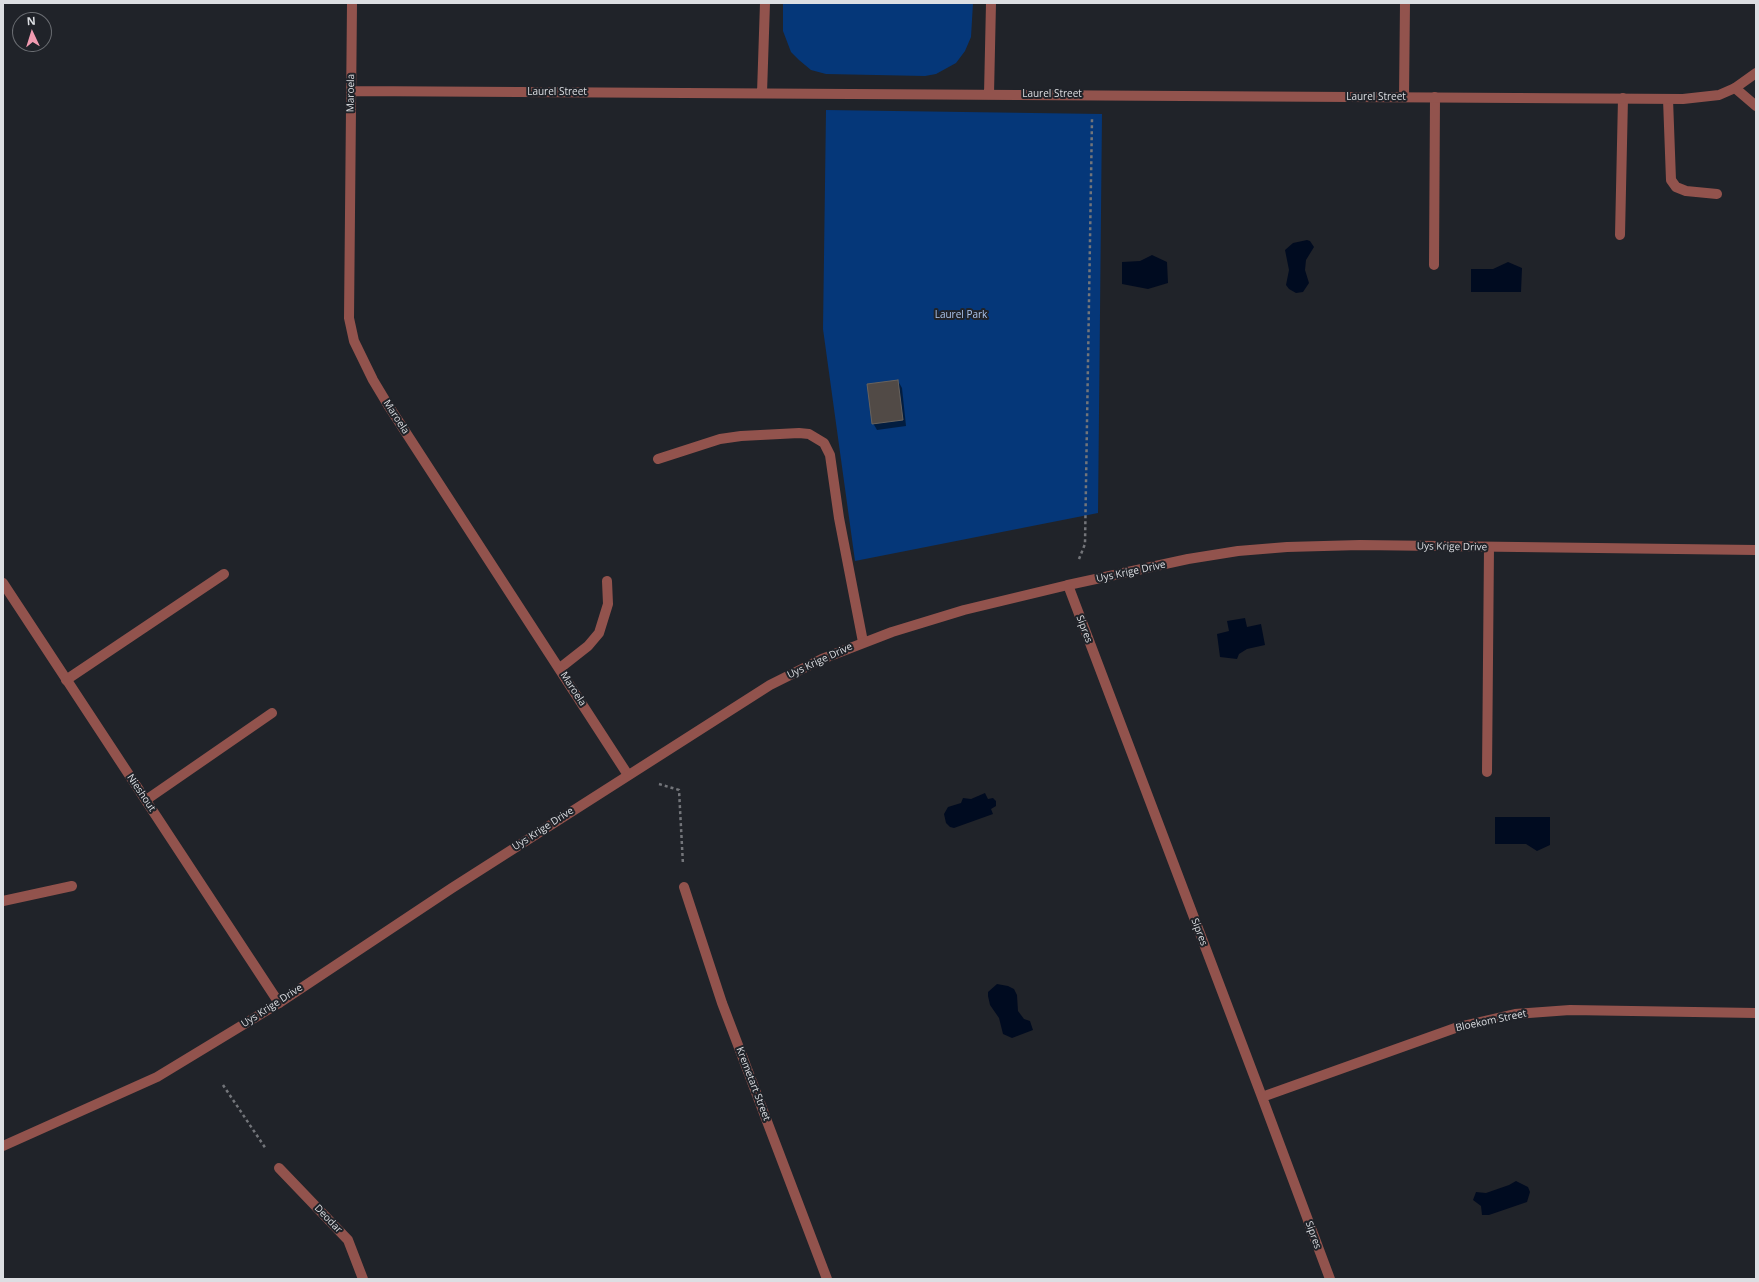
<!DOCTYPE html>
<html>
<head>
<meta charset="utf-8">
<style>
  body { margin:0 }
  #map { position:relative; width:1759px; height:1282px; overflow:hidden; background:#202329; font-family:"Open Sans",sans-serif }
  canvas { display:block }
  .frame { position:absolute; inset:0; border:4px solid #dcdee2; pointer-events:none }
  .north { position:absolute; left:12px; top:12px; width:40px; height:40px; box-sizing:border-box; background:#202329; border:1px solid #6b6e73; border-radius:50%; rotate:356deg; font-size:11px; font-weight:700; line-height:16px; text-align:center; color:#dcdee2 }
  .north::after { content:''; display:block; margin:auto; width:14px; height:18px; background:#f19ab0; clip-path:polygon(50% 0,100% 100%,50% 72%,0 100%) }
</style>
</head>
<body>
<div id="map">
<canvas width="1759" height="1282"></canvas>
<div class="frame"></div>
<div class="north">N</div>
</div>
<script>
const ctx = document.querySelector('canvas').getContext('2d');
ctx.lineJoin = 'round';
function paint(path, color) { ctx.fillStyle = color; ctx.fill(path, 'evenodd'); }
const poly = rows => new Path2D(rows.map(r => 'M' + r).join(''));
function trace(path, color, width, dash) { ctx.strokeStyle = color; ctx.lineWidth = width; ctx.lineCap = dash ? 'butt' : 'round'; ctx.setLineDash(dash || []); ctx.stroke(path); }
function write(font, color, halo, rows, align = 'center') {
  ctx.font = font + ' "Open Sans",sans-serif'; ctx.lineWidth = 4; ctx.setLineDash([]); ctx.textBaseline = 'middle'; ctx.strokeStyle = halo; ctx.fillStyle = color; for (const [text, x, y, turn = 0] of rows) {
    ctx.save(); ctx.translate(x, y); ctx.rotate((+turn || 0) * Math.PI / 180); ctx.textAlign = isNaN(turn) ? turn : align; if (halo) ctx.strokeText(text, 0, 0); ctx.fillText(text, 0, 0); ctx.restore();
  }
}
const green = poly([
  [783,3,973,3,971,37,965,51,956,63,936,74,925,76,826,74,811,70,799,60,791,52,783,31],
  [826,110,1102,114,1098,513,855,561,823,329]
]);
const water = poly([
  [1307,240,1310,241,1314,247,1306,260,1305,270,1309,283,1303,292,1296,293,1289,289,1286,285,1289,270,1285,250,1293,243],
  [1152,255,1167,262,1168,283,1148,289,1122,284,1122,262,1140,261],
  [1508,262,1522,268,1521,292,1471,292,1471,269,1493,269],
  [1245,618,1247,627,1261,624,1265,645,1247,649,1239,654,1237,659,1220,657,1217,634,1229,631,1227,621],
  [985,793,988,799,993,798,996,801,996,806,991,809,993,814,954,828,950,827,946,823,944,814,948,807,961,803,963,798,971,799],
  [1495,817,1550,817,1550,845,1537,851,1526,844,1495,844],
  [997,984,1008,986,1014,989,1017,995,1018,1011,1024,1019,1030,1021,1033,1030,1012,1038,1003,1034,999,1018,990,1005,988,996,988,992],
  [1516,1181,1528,1187,1530,1192,1527,1202,1489,1215,1482,1215,1481,1206,1473,1200,1476,1192,1486,1193,1509,1185]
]);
const shadow = poly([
  [898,381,902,388,906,426,877,430,873,423]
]);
const building = poly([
  [898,380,903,420,872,424,867,384,898,380]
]);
const path = poly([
  [1079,559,1085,544,1092,119],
  [659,784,679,790,683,865],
  [223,1085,266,1149]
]);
const service = poly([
  [1735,88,1756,106],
  [1668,99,1671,180,1676,187,1686,191,1717,194],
  [1620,235,1623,98],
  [1434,265,1435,97],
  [658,459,720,439,741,436,799,433,809,434,824,443,830,455,839,518,863,642],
  [560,668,588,646,599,633,608,604,607,581],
  [66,680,224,574],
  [1487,772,1489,547],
  [146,800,272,713]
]);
const minor = poly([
  [352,3,349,318,354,341,373,380,388,405,628,775],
  [352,91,1683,99,1719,95,1735,88,1756,73],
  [762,93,765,3],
  [989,94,991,3],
  [1404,97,1405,3],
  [3,583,279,1003],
  [1068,585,1262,1097,1330,1279],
  [684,887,722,1003,827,1279],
  [3,901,72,886],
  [1262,1097,1458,1027,1515,1014,1570,1010,1756,1013],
  [279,1168,348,1240,363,1279]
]);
const tertiary = poly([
  [3,1146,157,1077,279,1003,452,888,770,685,822,659,892,632,964,610,1068,585,1188,559,1238,551,1287,547,1360,545,1756,550]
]);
const streetNames = [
  ["Laurel Street",557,92],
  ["Maroela",351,93,-89],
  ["Laurel Street",1052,94],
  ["Laurel Street",1376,97],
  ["Maroela",396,417,57],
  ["Uys Krige Drive",1452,547,1],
  ["Uys Krige Drive",1131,572,-12],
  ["Sipres",1084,629,69],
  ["Uys Krige Drive",820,661,-25],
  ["Maroela",573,689,57],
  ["Nieshout",141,793,56],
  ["Uys Krige Drive",543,829,-33],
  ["Sipres",1199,932,69],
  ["Uys Krige Drive",272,1006,-33],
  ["Bloekom Street",1491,1021,-12],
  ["Kremetart Street",753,1084,69],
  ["Deodar",328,1219,46],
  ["Sipres",1313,1235,70]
];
const parkNames = [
  ["Laurel Park",961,315]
];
paint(green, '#053779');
paint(water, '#000b20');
paint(shadow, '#0007');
paint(building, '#514a46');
trace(building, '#68625d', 1);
trace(path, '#73757a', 2.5, [3, 3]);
trace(service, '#92534d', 10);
trace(minor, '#92534d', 10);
trace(tertiary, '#92534d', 10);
write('10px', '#dcdee2', '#202329', streetNames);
write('10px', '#abc5ed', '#202329', parkNames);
</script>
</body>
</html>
